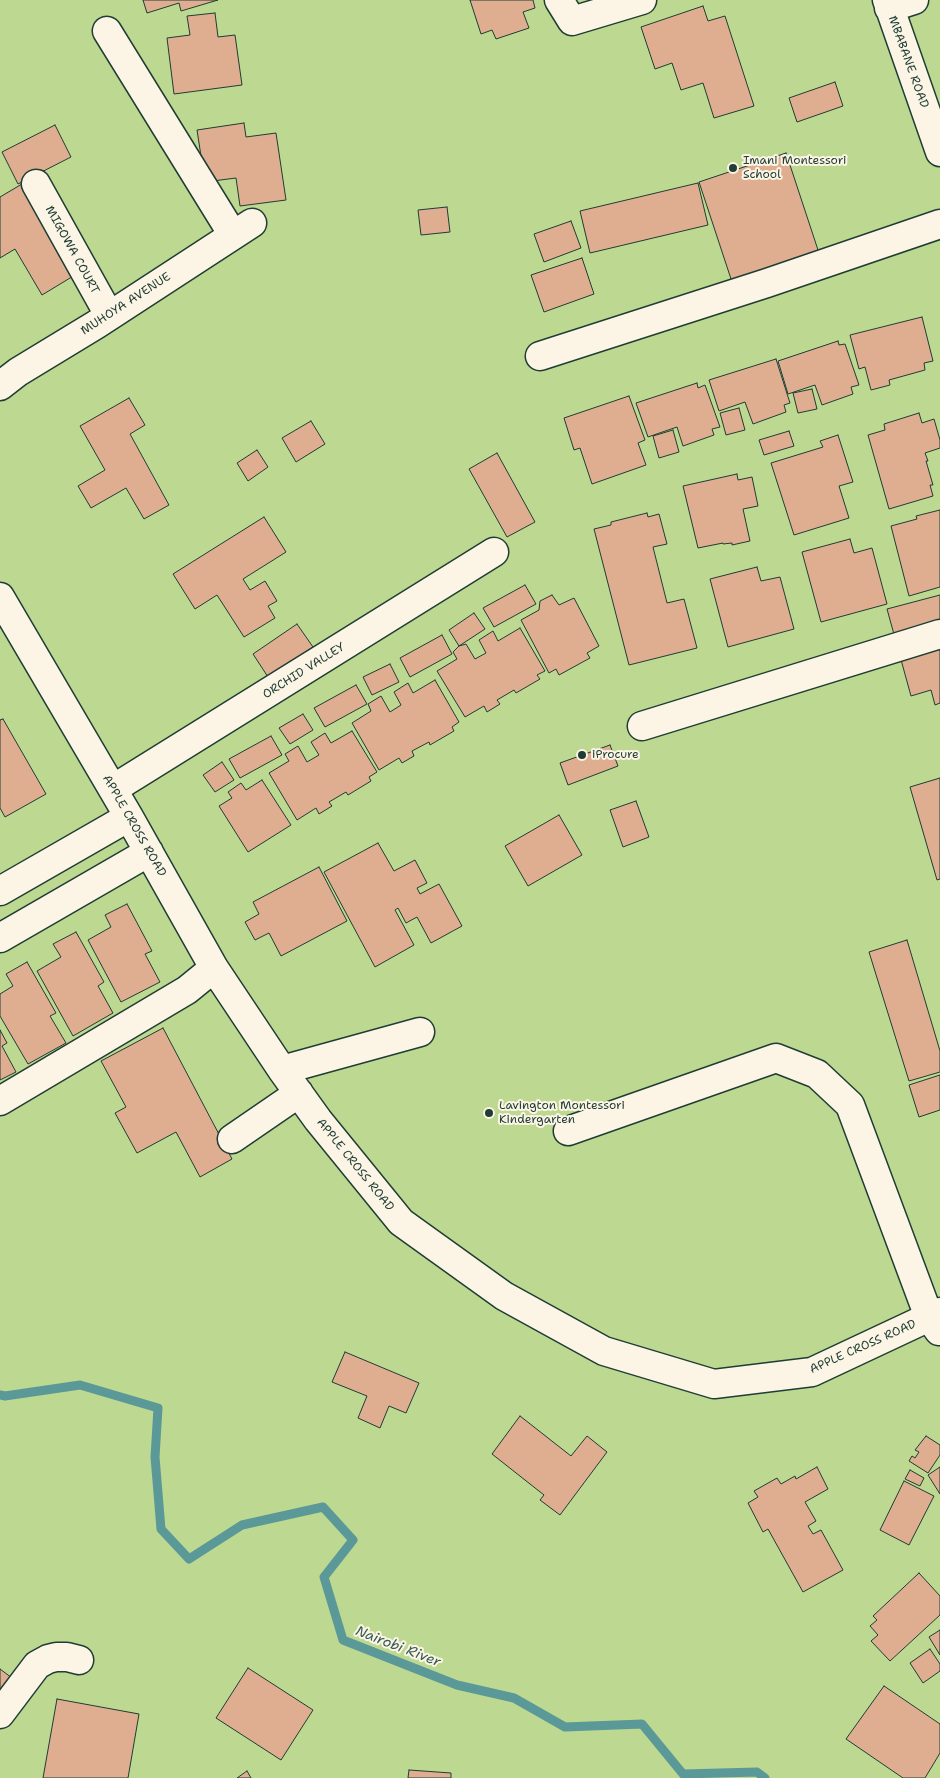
<!DOCTYPE html>
<html>
<head>
<meta charset="utf-8">
<style>
  body { margin:0 }
  canvas { display:block; background:#f6e7d4 }
</style>
</head>
<body>
<canvas width="940" height="1778"></canvas>
<script>
const ctx = document.querySelector('canvas').getContext('2d');
ctx.lineJoin = 'round';
function paint(path, color) { ctx.fillStyle = color; ctx.fill(path, 'evenodd'); }
const poly = rows => new Path2D(rows.map(r => 'M' + r).join(''));
function trace(path, color, width, dash) { ctx.strokeStyle = color; ctx.lineWidth = width; ctx.lineCap = dash ? 'butt' : 'round'; ctx.setLineDash(dash || []); ctx.stroke(path); }
function write(font, color, halo, rows, align = 'center') {
  ctx.font = font + ' "Shantell Sans",sans-serif'; ctx.lineWidth = 4; ctx.setLineDash([]); ctx.textBaseline = 'middle'; ctx.strokeStyle = halo; ctx.fillStyle = color; for (const [text, x, y, turn = 0] of rows) {
    ctx.save(); ctx.translate(x, y); ctx.rotate((+turn || 0) * Math.PI / 180); ctx.textAlign = isNaN(turn) ? turn : align; if (halo) ctx.strokeText(text, 0, 0); ctx.fillText(text, 0, 0); ctx.restore();
  }
}
const green = poly([
  [0,0,940,0,940,1778,0,1778]
]);
const stream = poly([
  [0,1395,5,1396,80,1385,158,1408,155,1457,161,1529,189,1559,242,1525,323,1507,353,1540,324,1577,343,1640,457,1685,514,1698,565,1727,642,1724,683,1774,757,1772,765,1778]
]);
const building = poly([
  [143,0,218,0,181,11,179,3,147,13,143,0],
  [470,0,533,0,535,8,523,12,529,28,496,39,492,30,481,34,470,0],
  [703,6,708,21,725,16,754,106,714,118,703,83,681,90,672,63,655,69,641,27,703,6],
  [215,13,218,37,235,35,242,85,174,94,167,38,190,35,187,16,215,13],
  [835,82,843,106,797,122,789,98,835,82],
  [244,123,246,137,276,133,286,200,240,206,236,178,205,182,197,130,244,123],
  [55,125,71,157,18,184,2,152,55,125],
  [786,153,820,256,733,285,699,182,786,153],
  [698,183,708,225,590,253,580,211,698,183],
  [22,184,75,275,42,295,15,249,0,258,0,197,22,184],
  [447,207,450,232,421,235,418,210,447,207],
  [571,221,581,248,544,262,534,234,571,221],
  [582,258,594,294,544,312,531,275,582,258],
  [922,317,933,361,924,363,925,370,889,380,890,385,871,390,865,367,859,369,850,335,922,317],
  [838,341,839,345,845,344,859,385,851,387,853,394,822,405,815,385,788,394,778,361,838,341],
  [776,359,790,403,784,405,786,412,753,424,745,402,719,411,709,380,776,359],
  [697,383,698,388,705,385,720,427,712,429,714,435,683,446,677,427,648,437,636,403,697,383],
  [812,389,817,409,798,413,793,393,812,389],
  [629,396,645,440,638,443,646,465,592,484,580,448,574,450,564,418,629,396],
  [129,398,145,425,130,434,169,505,144,519,126,488,91,508,78,486,105,470,80,426,129,398],
  [739,408,745,430,726,435,720,413,739,408],
  [919,413,922,423,934,419,940,440,940,448,925,453,928,461,926,461,933,485,930,485,933,496,889,509,868,435,885,430,884,424,919,413],
  [311,421,325,444,296,462,282,438,311,421],
  [673,430,679,452,659,458,653,436,673,430],
  [789,431,794,446,764,455,759,440,789,431],
  [838,435,853,482,839,486,849,518,794,535,771,463,823,447,820,441,838,435],
  [257,450,268,467,248,481,237,463,257,450],
  [497,453,535,522,507,537,469,469,497,453],
  [737,474,738,480,752,477,758,506,743,509,750,541,732,545,732,543,723,544,723,543,698,548,683,486,737,474],
  [940,510,940,587,909,596,891,526,917,519,916,516,940,510],
  [647,513,648,517,659,514,667,544,653,547,667,603,684,599,697,648,629,665,594,529,611,525,611,522,647,513],
  [264,517,286,552,243,579,250,590,265,581,277,601,268,606,275,618,244,637,217,595,195,609,173,574,264,517],
  [850,539,854,553,872,548,887,604,821,622,802,552,850,539],
  [757,567,761,581,780,577,794,629,728,647,710,579,757,567],
  [525,585,536,604,494,627,483,608,525,585],
  [552,595,559,605,574,598,599,646,587,653,590,658,559,675,556,669,549,673,521,620,539,610,540,601,552,595],
  [940,595,940,703,935,705,931,690,911,696,887,609,940,595],
  [474,613,485,629,459,646,449,630,474,613],
  [297,624,313,647,268,677,253,654,297,624],
  [520,628,545,671,537,675,540,679,516,693,514,690,497,700,500,704,487,712,484,706,465,717,437,671,457,659,453,652,459,646,466,644,475,659,486,653,479,640,493,631,498,641,520,628],
  [442,635,452,654,410,677,400,658,442,635],
  [390,664,399,682,372,695,363,677,390,664],
  [435,680,459,722,452,727,454,731,430,745,429,742,412,751,414,756,402,763,399,758,379,770,352,723,371,711,368,704,381,696,390,712,401,705,394,692,408,683,413,693,435,680],
  [356,685,367,704,325,727,314,708,356,685],
  [303,714,313,730,290,744,279,728,303,714],
  [3,719,46,794,5,817,0,808,0,720,3,719],
  [352,731,377,772,369,777,371,781,348,795,346,792,329,802,332,806,319,814,316,808,297,820,269,773,289,761,285,754,298,746,307,762,319,755,311,742,325,733,331,743,352,731],
  [271,736,282,755,240,778,229,759,271,736],
  [610,745,618,766,568,785,560,763,610,745],
  [222,762,234,780,215,792,203,775,222,762],
  [940,778,940,879,937,880,910,787,940,778],
  [262,780,291,825,248,852,219,806,232,798,228,792,241,783,246,790,262,780],
  [636,801,649,837,623,847,610,810,636,801],
  [559,815,582,855,528,886,505,846,559,815],
  [378,843,394,871,415,860,427,883,417,888,420,894,439,884,462,926,431,943,417,917,406,923,398,908,395,910,414,945,375,967,324,872,378,843],
  [319,867,347,921,281,956,269,933,255,940,245,922,259,914,253,902,319,867],
  [127,904,152,951,145,954,160,982,121,1002,88,940,111,927,105,915,127,904],
  [76,932,104,982,98,986,113,1013,73,1036,37,971,61,957,53,944,76,932],
  [907,940,940,1051,940,1072,909,1081,869,952,907,940],
  [27,962,56,1013,50,1016,66,1043,28,1064,0,1016,0,994,13,986,6,974,27,962],
  [163,1028,232,1159,200,1177,176,1132,137,1153,115,1113,126,1107,101,1061,163,1028],
  [0,1030,7,1043,2,1046,16,1072,0,1080,0,1030],
  [940,1075,940,1110,919,1117,909,1085,940,1075],
  [345,1352,419,1383,406,1413,389,1406,380,1428,358,1418,367,1396,332,1382,345,1352],
  [520,1416,571,1456,587,1436,607,1452,560,1515,540,1500,544,1495,492,1454,520,1416],
  [926,1436,940,1445,940,1455,928,1473,909,1461,912,1456,915,1458,919,1452,915,1450,926,1436],
  [817,1467,828,1489,805,1502,816,1521,808,1526,813,1534,821,1530,843,1570,803,1592,768,1529,763,1532,748,1503,758,1497,754,1491,777,1478,781,1484,795,1476,796,1479,817,1467],
  [940,1467,940,1494,928,1475,940,1467],
  [910,1470,924,1478,920,1486,905,1479,910,1470],
  [904,1481,934,1496,909,1545,880,1530,904,1481],
  [919,1573,940,1596,940,1615,890,1661,871,1641,878,1635,870,1626,877,1620,873,1616,919,1573],
  [940,1630,940,1655,929,1637,940,1630],
  [930,1649,940,1664,940,1671,923,1683,910,1663,930,1649],
  [248,1668,313,1710,281,1760,216,1718,248,1668],
  [0,1669,16,1681,0,1702,0,1669],
  [884,1686,940,1724,940,1753,925,1778,903,1778,846,1739,884,1686],
  [57,1699,139,1714,128,1778,43,1778,57,1699],
  [409,1770,451,1773,451,1778,408,1778,409,1770],
  [247,1771,251,1778,237,1778,247,1771]
]);
const minor = poly([
  [559,0,572,21,642,0],
  [887,0,940,152],
  [889,8,914,0],
  [107,31,233,235],
  [36,184,109,315],
  [540,356,767,283,940,224],
  [0,386,18,372,97,324,252,223],
  [0,597,129,817,214,968,282,1070,318,1120,401,1222,504,1296,604,1351,714,1384,812,1372,940,1312],
  [642,726,940,634],
  [113,789,494,552],
  [0,891,129,817],
  [0,938,149,852],
  [282,1070,420,1032],
  [0,1101,187,990,214,968],
  [568,1131,776,1058,817,1074,850,1105,929,1317,939,1331],
  [232,1139,299,1093],
  [0,1714,37,1665,48,1659,56,1657,67,1657,79,1660]
]);
const markers = [
  [733,168,5,"#1f3d34"],
  [582,755,5,"#1f3d34"],
  [489,1113,5,"#1f3d34"]
];
const streetNames = [
  ["MBABANE ROAD",908,62,70],
  ["MIGOWA COURT",72,250,61],
  ["MUHOYA AVENUE",126,304,-33],
  ["ORCHID VALLEY",304,671,-32],
  ["APPLE CROSS ROAD",134,826,60],
  ["APPLE CROSS ROAD",355,1165,51],
  ["APPLE CROSS ROAD",863,1347,-24]
];
const poiNames = [
  ["Imani Montessori",743,161],
  ["School",743,175],
  ["iProcure",592,755],
  ["Lavington Montessori",499,1106],
  ["Kindergarten",499,1120]
];
const waterNames = [
  ["Nairobi River",398,1647,21]
];
paint(green, '#bdd890');
trace(stream, '#5b9898', 9);
paint(building, '#dfae90');
trace(building, '#1f3d34', 1);
trace(minor, '#1f3d34', 31);
trace(minor, '#fcf5e5', 28);
for (const [x, y, r, color] of markers) { const dot = new Path2D(); dot.arc(x, y, r, 0, 2 * Math.PI); ctx.fillStyle = color; ctx.fill(dot); trace(dot, '#fcf5e5', 2); }
write('12px', '#1f3d34', '#fcf5e5', streetNames);
write('12px', '#1f3d34', '#fcf5e5', poiNames, 'left');
write('italic 14px', '#335b55', '#fcf5e5', waterNames);
</script>
</body>
</html>
